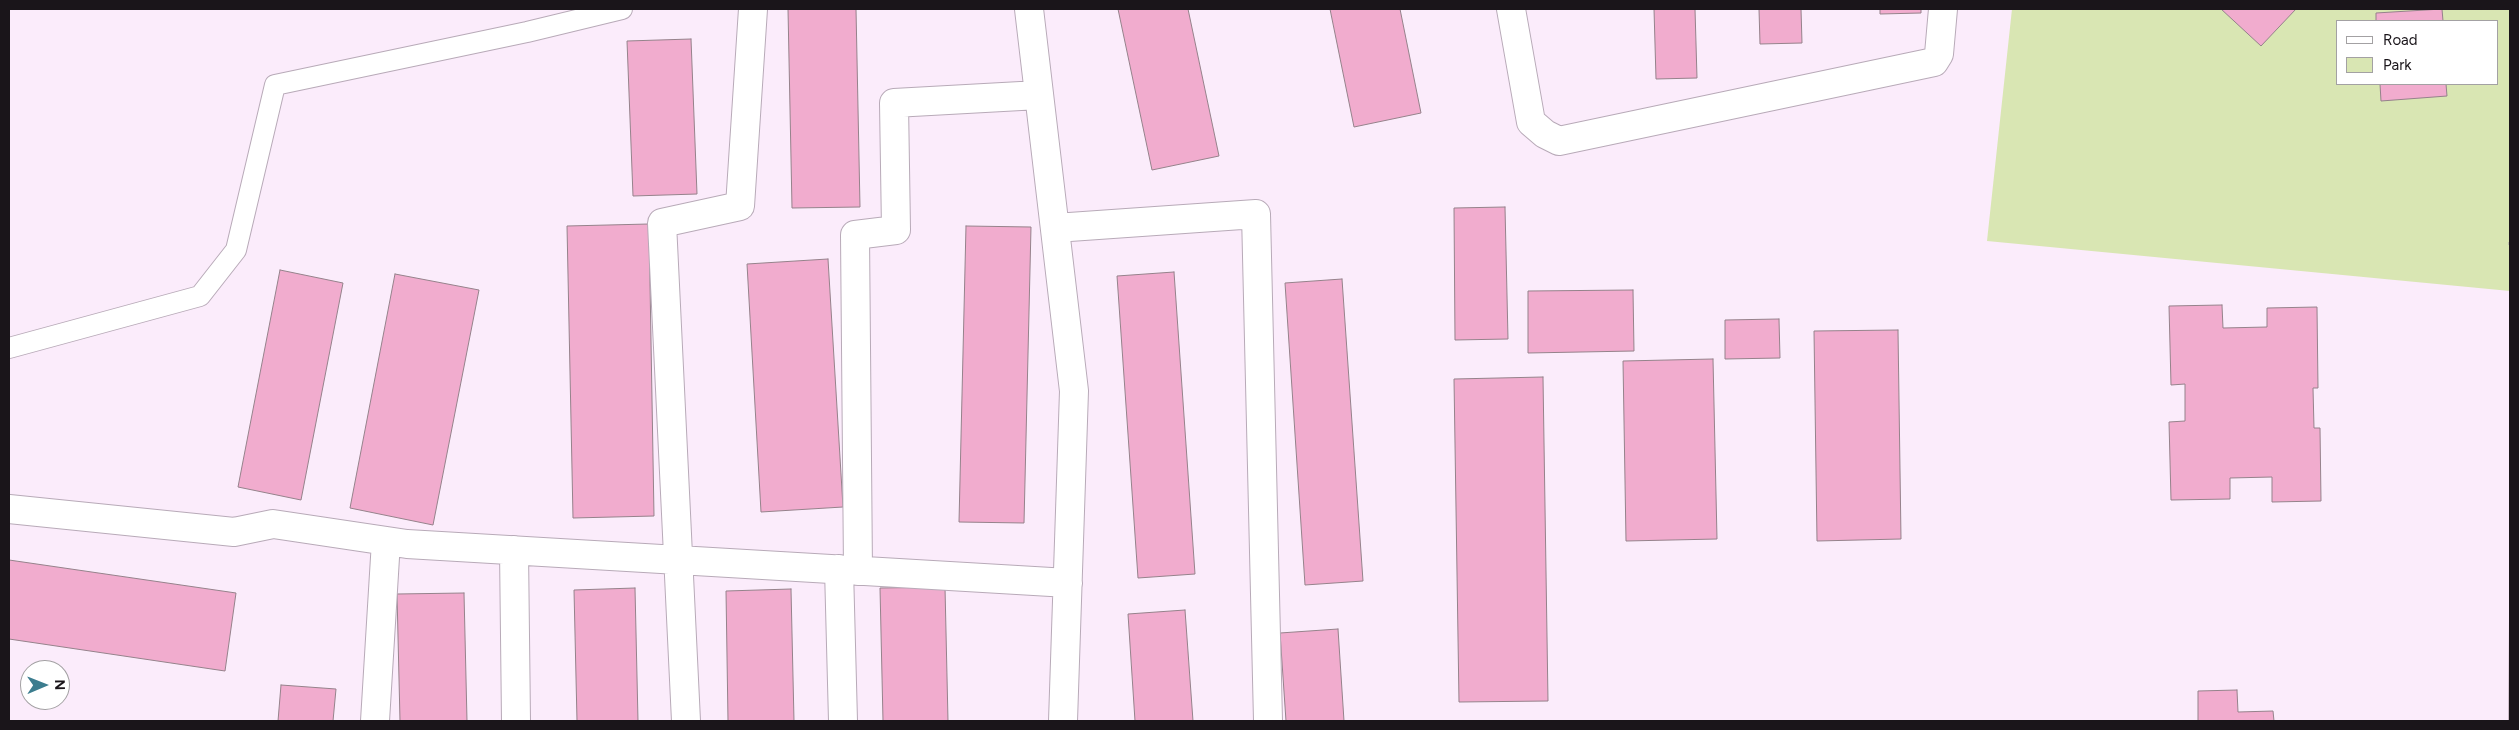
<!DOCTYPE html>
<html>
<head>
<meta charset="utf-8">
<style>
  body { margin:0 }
  #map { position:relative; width:2519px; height:730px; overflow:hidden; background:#fbecfb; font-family:Figtree,sans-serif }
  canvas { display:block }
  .frame { position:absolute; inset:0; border:10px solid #1a151a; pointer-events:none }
  .legend { position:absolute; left:2336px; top:20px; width:162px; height:65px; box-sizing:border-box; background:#fff; border:1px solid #a3a1a3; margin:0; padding:6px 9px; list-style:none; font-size:15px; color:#1a151a }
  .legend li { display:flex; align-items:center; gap:10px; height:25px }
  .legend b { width:25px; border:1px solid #a3a1a3 }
  .north { position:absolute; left:20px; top:660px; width:50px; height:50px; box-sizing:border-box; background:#fff; border:1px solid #a3a1a3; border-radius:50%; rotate:89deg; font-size:14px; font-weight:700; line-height:20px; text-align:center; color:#1a151a }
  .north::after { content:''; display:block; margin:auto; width:18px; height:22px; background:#3c7d8f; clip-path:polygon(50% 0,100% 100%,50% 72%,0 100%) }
</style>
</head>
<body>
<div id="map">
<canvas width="2519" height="730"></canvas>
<div class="frame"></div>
<ul class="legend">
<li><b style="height:6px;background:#fff"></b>Road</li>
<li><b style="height:14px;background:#d9e6b3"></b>Park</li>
</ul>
<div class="north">N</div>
</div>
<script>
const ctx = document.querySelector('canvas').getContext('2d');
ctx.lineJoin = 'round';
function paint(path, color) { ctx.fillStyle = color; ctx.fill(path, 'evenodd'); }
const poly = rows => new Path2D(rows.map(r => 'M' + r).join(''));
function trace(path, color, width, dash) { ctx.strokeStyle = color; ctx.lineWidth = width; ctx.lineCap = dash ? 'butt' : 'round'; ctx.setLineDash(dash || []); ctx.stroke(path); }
const green = poly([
  [2012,9,2510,9,2510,291,1987,241],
  [2338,21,2498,21,2498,84,2338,84]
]);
const building = poly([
  [788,9,856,9,860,207,792,208,788,9],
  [1118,9,1188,9,1219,156,1152,170,1118,9],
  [1330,9,1400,9,1421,113,1354,127,1330,9],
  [1654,9,1695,9,1697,78,1656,79,1654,9],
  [1759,9,1801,9,1802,43,1760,44,1759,9],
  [1880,9,1921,9,1921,13,1880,14,1880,9],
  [2221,9,2296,9,2261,46,2221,9],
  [2442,9,2443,21,2376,21,2376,13,2442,9],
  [691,39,697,194,633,196,627,41,691,39],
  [2380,84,2446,84,2447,96,2381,101,2380,84],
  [1505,207,1508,339,1455,340,1454,208,1505,207],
  [649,224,654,516,573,518,567,226,649,224],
  [966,226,1031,227,1024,523,959,522,966,226],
  [828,259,843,507,761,512,747,264,828,259],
  [280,270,343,283,301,500,238,487,280,270],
  [1174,272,1195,574,1138,578,1117,276,1174,272],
  [395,274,479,290,433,525,350,508,395,274],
  [1342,279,1363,581,1305,585,1285,283,1342,279],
  [1633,290,1634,351,1528,353,1528,291,1633,290],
  [2222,305,2223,328,2267,327,2267,308,2317,307,2318,388,2313,388,2314,428,2320,428,2321,501,2272,502,2272,477,2230,478,2230,499,2171,500,2169,422,2185,421,2185,384,2171,385,2169,306,2222,305],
  [1779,319,1780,358,1725,359,1725,320,1779,319],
  [1898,330,1901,539,1817,541,1814,331,1898,330],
  [1713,359,1717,539,1626,541,1623,361,1713,359],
  [1543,377,1548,701,1459,702,1454,379,1543,377],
  [2510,511,2510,721,2509,721,2510,511],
  [9,560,236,593,225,671,9,639,9,560],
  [945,587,948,721,883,721,880,588,945,587],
  [635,588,638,721,577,721,574,590,635,588],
  [791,589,794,721,728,721,726,591,791,589],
  [464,593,467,721,400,721,397,594,464,593],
  [1185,610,1193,721,1135,721,1128,614,1185,610],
  [1338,629,1344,721,1286,721,1280,633,1338,629],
  [281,685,336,689,333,721,278,721,281,685],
  [2237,690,2238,712,2273,711,2274,721,2198,721,2198,691,2237,690]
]);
const path = poly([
  [2510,242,2510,245]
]);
const service = poly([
  [9,348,200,296,236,250,275,85,527,32,622,9]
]);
const minor = poly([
  [1029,9,1074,391,1063,721],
  [1511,9,1531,122,1545,134,1559,141,1934,62,1939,54,1943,9],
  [1055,228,1256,214,1268,721],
  [9,509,234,532,273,524,407,544,1068,583],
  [514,550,516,721],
  [839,569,843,721],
  [858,571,855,235,896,230,894,103,1039,95],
  [375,721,386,541],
  [686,721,662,223,740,206,753,9]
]);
paint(green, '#d9e6b3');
paint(building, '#f1acce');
trace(building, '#95828b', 1);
trace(service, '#b8aab8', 22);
trace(minor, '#b8aab8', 30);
trace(path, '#aca0ac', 3, [4, 4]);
trace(service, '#fff', 20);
trace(minor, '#fff', 28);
</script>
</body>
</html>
